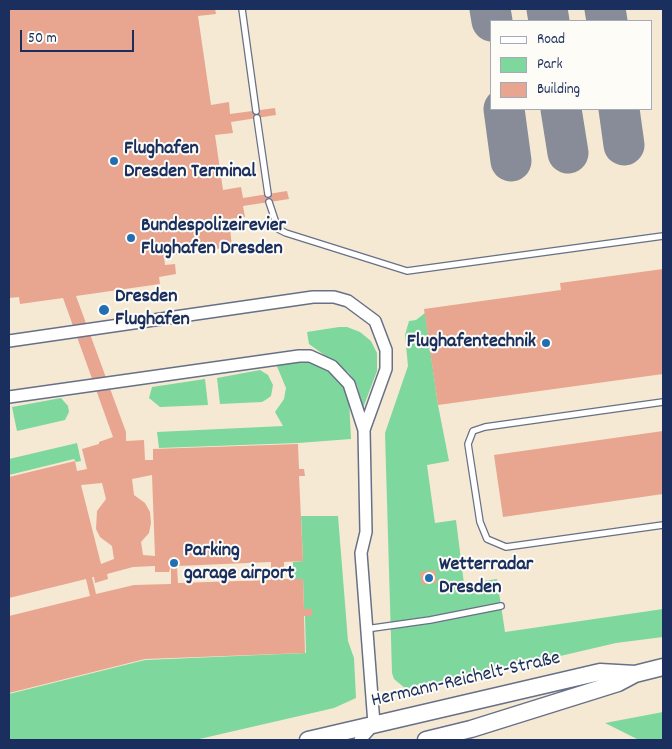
<!DOCTYPE html>
<html>
<head>
<meta charset="utf-8">
<style>
  body { margin:0 }
  #map { position:relative; width:672px; height:749px; overflow:hidden; background:#f5e9d3; font-family:Dekko,sans-serif }
  canvas { display:block }
  .frame { position:absolute; inset:0; border:10px solid #1b2f5e; pointer-events:none }
  .legend { position:absolute; left:490px; top:20px; width:162px; height:90px; box-sizing:border-box; background:#fdfcf7; border:1px solid #a3aaba; margin:0; padding:6px 9px; list-style:none; font-size:15px; color:#1b2f5e }
  .legend li { display:flex; align-items:center; gap:10px; height:25px }
  .legend b { width:25px; border:1px solid #a3aaba }
  .scale { position:absolute; left:20px; top:30px; width:114px; height:22px; box-sizing:border-box; border:2px solid #1b2f5e; border-top:0; padding-left:6px; font-size:15px; line-height:18px; white-space:nowrap; color:#1b2f5e; -webkit-text-stroke:4px #fdfcf7; paint-order:stroke }
</style>
</head>
<body>
<div id="map">
<canvas width="672" height="749"></canvas>
<div class="frame"></div>
<ul class="legend">
<li><b style="height:6px;background:#fff"></b>Road</li>
<li><b style="height:14px;background:#7ed79d"></b>Park</li>
<li><b style="height:14px;background:#e8a590"></b>Building</li>
</ul>
<div class="scale">50 m</div>
</div>
<script>
const ctx = document.querySelector('canvas').getContext('2d');
ctx.lineJoin = 'round';
function paint(path, color) { ctx.fillStyle = color; ctx.fill(path, 'evenodd'); }
const poly = rows => new Path2D(rows.map(r => 'M' + r).join(''));
function trace(path, color, width, dash) { ctx.strokeStyle = color; ctx.lineWidth = width; ctx.lineCap = dash ? 'butt' : 'round'; ctx.setLineDash(dash || []); ctx.stroke(path); }
function write(font, color, halo, rows, align = 'center') {
  ctx.font = font + ' Dekko,sans-serif'; ctx.lineWidth = 4; ctx.setLineDash([]); ctx.textBaseline = 'middle'; ctx.strokeStyle = halo; ctx.fillStyle = color; for (const [text, x, y, turn = 0] of rows) {
    ctx.save(); ctx.translate(x, y); ctx.rotate((+turn || 0) * Math.PI / 180); ctx.textAlign = isNaN(turn) ? turn : align; if (halo) ctx.strokeText(text, 0, 0); ctx.fillText(text, 0, 0); ctx.restore();
  }
}
const green = poly([
  [425,313,438,405,449,461,427,465,435,523,456,520,464,584,497,579,505,632,663,609,663,637,616,643,414,690,406,689,394,679,392,673,385,433,408,366,405,335,409,321,416,320],
  [339,327,347,327,360,332,371,341,377,353,377,371,363,408,357,385,349,373,309,344,307,332],
  [301,361,313,363,331,372,340,381,349,399,351,439,298,443,159,448,157,432,283,426,275,412,284,399,286,388,276,364],
  [260,370,268,375,273,385,271,396,267,399,262,402,220,404,217,378],
  [205,379,208,405,160,407,149,398,152,387],
  [61,398,68,406,69,412,65,420,17,431,12,407],
  [77,443,81,461,76,462,74,459,9,475,9,459],
  [301,516,338,516,348,641,354,658,356,698,334,708,195,740,9,740,9,694,145,660,306,653,305,616,312,616,312,609,304,609,303,579,293,579,293,562,303,561],
  [663,712,663,740,639,740,605,723]
]);
const taxiway = poly([
  [490,9,492,21],
  [547,9,549,21],
  [605,9,607,21],
  [504,109,511,161],
  [561,109,568,153],
  [619,109,624,145]
]);
const building = poly([
  [9,9,215,9,216,14,198,16,211,105,229,102,230,114,275,108,276,115,231,122,233,133,215,135,223,190,241,187,243,198,287,191,289,199,243,206,245,217,229,219,232,247,164,256,165,265,175,264,176,274,159,277,160,284,76,296,126,432,126,441,144,440,145,460,153,460,153,449,298,444,299,469,304,469,305,476,299,476,303,561,284,562,284,579,303,579,304,609,312,609,312,616,304,616,305,653,145,659,9,693,9,616,90,596,86,579,9,598,9,477,75,461,77,471,87,469,82,449,99,444,99,442,113,437,63,298,20,304,19,297,9,298],
  [152,475,155,556,143,555,141,542,149,533,151,523,150,512,145,503,134,495,132,479],
  [102,483,106,499,97,511,96,529,100,537,112,546,114,559,101,564,81,485],
  [271,562,271,580,178,583,177,566],
  [155,566,155,572,169,572,171,566,171,584,134,585,96,594,92,577,94,577,95,583,108,579,107,574,133,567],
  [663,269,663,374,438,405,424,309,561,290,560,283],
  [663,431,663,494,503,517,494,455],
  [435,570,437,583,422,585,420,572]
]);
const service = poly([
  [242,9,256,111],
  [257,118,268,194],
  [269,202,278,229,286,233,407,271,663,236],
  [663,402,485,427,473,431,468,444,480,522,487,539,506,547,663,525],
  [366,629,430,620,501,606]
]);
const minor = poly([
  [9,341,313,297,334,297,348,301,375,321,386,350,386,369,364,430,366,532,361,553,374,724,360,740],
  [9,397,299,356,310,356,332,366,349,384,364,430]
]);
const secondary = poly([
  [308,740,600,672,635,674],
  [426,740,471,729,618,683,635,674,663,667]
]);
const markers = [
  [114,161,5,"#1f6fb2"],
  [131,238,5,"#1f6fb2"],
  [104,310,6,"#1f6fb2"],
  [546,343,5,"#1f6fb2"],
  [174,563,5,"#1f6fb2"],
  [429,578,5,"#1f6fb2"]
];
const poiNames = [
  ["Flughafen",124,150],
  ["Dresden Terminal",124,173],
  ["Bundespolizeirevier",141,227],
  ["Flughafen Dresden",141,250],
  ["Dresden",115,298],
  ["Flughafen",115,321],
  ["Flughafentechnik",536,343,"right"],
  ["Parking",184,552],
  ["garage airport",184,575],
  ["Wetterradar",439,566],
  ["Dresden",439,589]
];
const streetNames = [
  ["Hermann-Reichelt-Straße",466,681,-13]
];
paint(green, '#7ed79d');
trace(taxiway, '#888c98', 41);
paint(building, '#e8a590');
trace(service, '#677087', 8);
trace(minor, '#677087', 14);
trace(secondary, '#677087', 19);
trace(service, '#fff', 5.5);
trace(minor, '#fff', 11);
trace(secondary, '#fff', 16);
for (const [x, y, r, color] of markers) { const dot = new Path2D(); dot.arc(x, y, r, 0, 2 * Math.PI); ctx.fillStyle = color; ctx.fill(dot); trace(dot, '#fdfcf7', 2); }
write('bold 20px', '#1b2f5e', '#fdfcf7', poiNames, 'left');
write('20px', '#1b2f5e', '#fdfcf7', streetNames);
</script>
</body>
</html>
